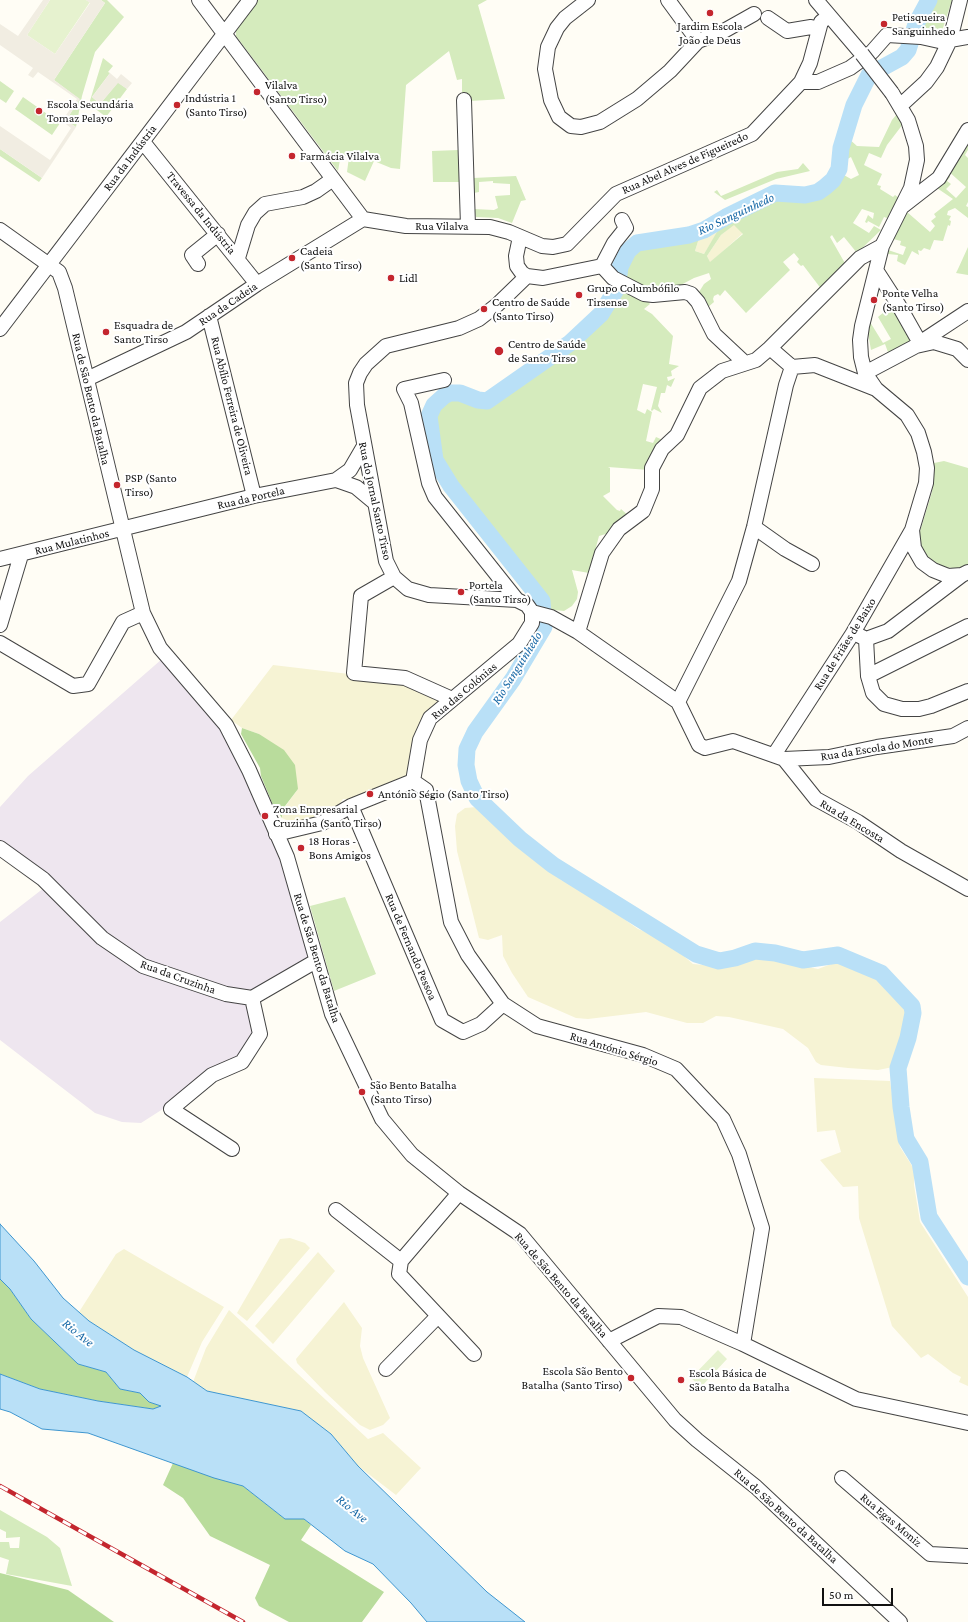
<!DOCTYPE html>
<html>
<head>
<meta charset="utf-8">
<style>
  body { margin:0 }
  #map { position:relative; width:968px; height:1622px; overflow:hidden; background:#fffdf5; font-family:"Crimson Pro",serif }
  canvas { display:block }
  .scale { position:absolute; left:822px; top:1588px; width:71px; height:18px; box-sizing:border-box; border:2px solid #111; border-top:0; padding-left:5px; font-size:12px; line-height:14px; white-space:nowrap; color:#111; -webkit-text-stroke:3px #fff; paint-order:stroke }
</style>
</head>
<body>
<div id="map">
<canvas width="968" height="1622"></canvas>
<div class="scale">50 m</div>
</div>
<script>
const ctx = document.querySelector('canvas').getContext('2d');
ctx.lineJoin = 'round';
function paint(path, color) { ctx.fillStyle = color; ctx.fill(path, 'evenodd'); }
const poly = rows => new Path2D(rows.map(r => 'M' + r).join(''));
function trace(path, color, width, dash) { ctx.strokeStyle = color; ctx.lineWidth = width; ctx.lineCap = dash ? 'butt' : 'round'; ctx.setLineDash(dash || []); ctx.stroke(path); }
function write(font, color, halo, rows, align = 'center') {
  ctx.font = font + ' "Crimson Pro",serif'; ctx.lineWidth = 4; ctx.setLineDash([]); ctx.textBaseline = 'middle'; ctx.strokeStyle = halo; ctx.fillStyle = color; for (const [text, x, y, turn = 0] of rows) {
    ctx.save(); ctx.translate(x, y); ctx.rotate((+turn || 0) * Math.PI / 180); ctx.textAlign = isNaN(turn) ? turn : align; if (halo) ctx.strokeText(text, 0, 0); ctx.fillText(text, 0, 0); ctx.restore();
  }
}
const industrial = poly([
  [162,659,223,732,255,797,289,882,309,957,258,995,262,1035,244,1063,213,1077,141,1123,122,1122,95,1113,0,1040,0,922,49,884,0,849,0,807,28,776]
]);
const farmland = poly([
  [734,224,743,233,710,263,707,256,721,235],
  [722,225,704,254,695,251,700,235],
  [273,665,349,674,349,677,405,683,438,698,439,703,411,773,405,779,353,799,343,799,334,813,318,820,291,822,282,818,282,811,298,789,259,734,242,728,231,720],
  [477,807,517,843,561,880,585,891,638,929,663,938,693,964,724,967,760,957,818,969,834,963,850,966,873,976,898,997,906,1010,906,1020,903,1044,893,1067,878,1070,848,1068,821,1065,816,1062,808,1048,783,1029,729,1017,716,1016,703,1023,687,1023,646,1012,588,1019,576,1018,528,997,512,973,503,956,502,935,488,940,479,938,457,851,455,826,457,814,465,808],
  [814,1078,890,1081,900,1147,914,1169,914,1185,920,1222,968,1297,968,1386,959,1382,961,1377,953,1373,928,1354,921,1358,892,1326,859,1218,858,1186,843,1187,820,1160,841,1152,835,1130,817,1132],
  [290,1238,305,1243,310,1248,247,1321,237,1313,280,1239],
  [124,1249,224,1307,202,1342,187,1377,134,1350,89,1321,79,1312,116,1254],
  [318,1252,335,1271,273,1344,255,1326],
  [344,1302,362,1328,360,1346,363,1358,390,1418,383,1425,370,1430,360,1425,325,1392,297,1363,296,1359],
  [229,1310,368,1439,383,1433,421,1468,396,1495,358,1466,331,1434,301,1411,207,1391,193,1382,206,1348]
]);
const green = poly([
  [101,0,107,0,124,17,95,52,82,96,76,127,66,121,79,99,54,80,105,3],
  [257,0,487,0,478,5,505,99,470,101,462,96,462,79,457,80,449,51,406,85,400,169,391,168,374,161,365,181,347,172,349,157,341,154,338,171,236,36,236,29],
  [936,0,952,0,942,31,937,34,919,30],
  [103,58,113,66,108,72,110,73,92,97,100,104,118,82,127,89,106,117,89,104],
  [0,81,14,91,6,103,0,99],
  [23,97,60,123,52,135,15,109],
  [897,114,903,124,887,145,881,158,869,153,864,165,882,174,877,185,881,186,880,189,893,197,895,195,899,198,887,218,884,217,879,227,868,221,867,223,865,222,868,215,873,219,874,213,862,209,853,223,869,233,874,226,881,230,857,253,844,237,837,243,832,235,830,237,846,265,822,290,803,265,801,266,797,262,799,259,794,253,783,262,790,270,746,313,725,290,720,296,718,294,714,296,713,299,714,302,707,308,700,297,699,292,704,284,711,279,709,273,694,278,677,287,650,290,620,277,622,268,630,253,639,245,688,237,703,232,725,219,776,196,796,198,822,194,832,186,842,174,851,179,859,175,851,157,844,161,844,154,847,137,857,146,879,147,892,120],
  [721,225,704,254,695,251,700,235],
  [734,225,743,234,710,262,707,256,721,235],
  [968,136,968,150,965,155,968,158,968,202,966,206,968,207,968,218,955,208,948,211,947,215,951,216,949,220,951,221,950,226,948,225,943,241,934,240,930,250,924,248,921,251,918,250,919,255,912,251,905,265,897,261,898,255,888,254,888,250,903,255,906,247,900,245,901,241,893,239,907,212,930,232,935,226,931,221,936,217,934,214,953,199,934,186,949,173,950,177,947,181,951,184,946,189,956,198,966,187,947,170],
  [0,149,42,178,39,182,0,156],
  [459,150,460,182,433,182,432,151],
  [803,163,810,171,776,179,725,200,714,192,717,190,721,196,777,172,798,169],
  [516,176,526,200,521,201,512,223,498,218,476,217,474,209,494,210,498,208,495,196,510,195,510,184,493,183,493,181,479,182,479,192,474,193,473,178],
  [968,247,968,275,956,273,958,269],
  [619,285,644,297,650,304,644,309,652,314,673,336,669,364,679,366,671,371,672,376,667,377,668,381,675,378,671,387,667,385,665,393,661,393,658,406,662,413,654,409,652,411,651,410,657,387,643,384,637,410,645,414,647,409,652,412,646,441,653,443,656,437,665,441,649,470,608,467,610,468,610,492,603,496,617,510,620,511,621,509,630,517,609,533,599,536,589,573,572,570,578,592,577,599,572,606,564,611,545,609,543,598,454,484,437,459,432,421,434,409,443,399,449,396,459,395,488,403,571,345,602,315],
  [895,303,913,340,889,355,885,344,871,350,868,333,870,322,883,343,891,339,878,317],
  [944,461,968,468,968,565,960,569,938,566,926,556,918,538,932,492,934,463],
  [345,897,376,974,334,991,310,906],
  [0,1510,47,1537,60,1548,72,1586,6,1574,9,1560,0,1557,0,1542,9,1542,10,1548,19,1548,20,1537,6,1538,6,1532,0,1529]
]);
const forest = poly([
  [242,728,259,734,284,750,295,765,298,789,282,810,282,818,273,805,261,776,260,768,241,734],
  [0,1279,10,1289,31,1319,78,1364,106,1372,120,1389,140,1393,149,1402,162,1406,153,1409,98,1401,40,1389,0,1374],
  [173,1463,243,1486,285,1519,304,1519,311,1525,301,1540,384,1592,362,1622,289,1622,259,1606,255,1598,270,1565,210,1536,183,1498,163,1485],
  [0,1573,68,1590,114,1622,0,1622]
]);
const pitch = poly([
  [50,0,86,0,90,2,55,54,27,35],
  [718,1350,727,1359,701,1387,691,1378]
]);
const plaza = poly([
  [43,0,50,0,27,35,55,54,90,3,86,0,101,0,105,3,54,80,80,99,66,120,76,127,42,178,0,149,0,126,50,160,71,128,62,121,77,99,38,72,33,78,28,75,33,68,0,45,0,24,18,36],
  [110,73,117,79,121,74,132,83,127,89,118,83,100,104,92,97]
]);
const water = poly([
  [0,1224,34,1261,63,1298,89,1321,134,1350,187,1377,207,1391,301,1411,331,1434,358,1466,487,1592,525,1622,427,1622,411,1603,373,1564,345,1551,304,1519,285,1519,243,1486,214,1478,88,1433,42,1429,10,1412,0,1409,0,1374,40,1389,98,1401,153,1409,161,1406,149,1402,140,1393,120,1389,106,1372,78,1364,31,1319,10,1289,0,1279,0,1224]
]);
const river = poly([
  [929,0,916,24,908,50,902,57,869,75,854,105,841,148,839,169,833,180,825,187,818,192,805,195,775,193,726,217,704,230,689,235,637,243,628,251,620,267,617,288,601,314,570,343,487,401,478,400,460,393,450,393,444,396,434,405,429,416,435,460,451,486,542,601,544,627,513,679,475,732,467,749,466,765,469,781,477,798,520,839,553,865,696,954,719,961,735,958,755,951,775,953,803,960,838,955,881,973,912,1006,913,1013,908,1038,898,1068,901,1107,906,1139,920,1162,929,1217,968,1277]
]);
const minor = poly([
  [199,0,363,219],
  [588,0,565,18,557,28,548,47,545,69,551,100,559,117,571,126,581,127,600,122,637,99,670,71,698,41,722,32,754,14],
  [668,0,698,41],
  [816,0,862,54],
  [768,18,787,31,811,27,818,30],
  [950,40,968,37],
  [801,82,818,82,850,68,872,52,887,35,921,37,948,43],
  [892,93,908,120,916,146,917,160,911,188,882,246,862,326,860,340,861,357,865,373,876,389,907,415,918,433,924,452,927,468,926,483,912,530,914,548,922,562,933,570,948,576,962,575,968,572],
  [464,100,468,226],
  [901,105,926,82,937,67,950,40,960,0],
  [143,142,257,284],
  [903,206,939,178,968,130],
  [363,219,406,226,490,227,509,232,542,246,553,247,567,244,616,194,752,134,801,82,810,63,821,22,829,16],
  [0,230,59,272,65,288,143,613,160,648,226,725,249,770,287,857,332,1014,382,1119,412,1155,459,1193,520,1234,675,1420,697,1440,756,1487,900,1622],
  [520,237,516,256,517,266,522,273,527,276,497,305,479,319,459,328,386,346,366,364,360,373,356,383,357,405,386,561,394,577,408,589,429,595,517,600,527,605,532,612,551,617,578,632,678,702,699,745,705,748,733,741,784,759,816,799,858,822,901,851,968,889],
  [238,258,248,225,255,213,265,204,303,197,316,191,333,179],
  [198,264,192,255,218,234],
  [602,266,613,278,644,294,653,295,685,292,691,294,698,302,714,334,745,363],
  [602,266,614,243,626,228,622,220],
  [876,270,898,304,920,343],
  [527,276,543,278,602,266],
  [209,316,254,496],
  [0,329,250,0],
  [921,342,968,311],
  [770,348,860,258,882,246],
  [865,373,916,346,934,342,957,349,968,360],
  [87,379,186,332,257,284,363,219],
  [444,380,404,389,411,403,429,483,435,497,517,600],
  [336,480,350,470,364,446],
  [754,527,785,549,812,564],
  [0,559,254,496,336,480,356,487,374,502],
  [394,577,361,596,354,673,405,678,452,699],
  [0,625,21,555],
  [578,632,602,553,619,529,643,511,652,489,652,468,662,449,677,435,700,388,722,371,756,360,770,348,792,367,815,365,876,389],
  [858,635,866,639,888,631,962,575],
  [866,639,868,676,873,693,884,704,902,709,919,709,931,706,968,691],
  [0,643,73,686,88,684,123,622,143,613],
  [868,676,968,626],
  [678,702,739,581,754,527,786,385,792,367],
  [774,755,853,633,912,530],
  [784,759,829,757,877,747,953,736,968,728],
  [413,781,426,790,451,922,468,955,503,1004,537,1026,643,1055,676,1069,723,1119,739,1154,762,1228,743,1344],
  [413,781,420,740,430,718,519,644,532,623,532,612],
  [351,806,442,1020,463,1032,481,1024,503,1004],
  [276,834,322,823,351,806,413,781],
  [0,848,43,879,102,938,143,966,226,994,252,998,316,961],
  [232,1149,171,1109,212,1075,242,1062,260,1034,252,998],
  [336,1210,401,1261,399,1274,474,1354],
  [401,1261,459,1193],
  [609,1341,658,1316,681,1317,743,1344,856,1399,968,1423],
  [386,1369,438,1316],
  [842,1478,930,1554,968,1556]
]);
const rail = poly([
  [0,1486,243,1622]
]);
const minorBridge = poly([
  [862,54,892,93]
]);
const markers = [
  [710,13,4,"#c4262e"],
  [884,24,4,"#c4262e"],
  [257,92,4,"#c4262e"],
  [177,105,4,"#c4262e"],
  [39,111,4,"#c4262e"],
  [292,156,4,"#c4262e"],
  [292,258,4,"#c4262e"],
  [391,278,4,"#c4262e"],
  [579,295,4,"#c4262e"],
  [874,300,4,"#c4262e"],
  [484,309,4,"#c4262e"],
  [106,332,4,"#c4262e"],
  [499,351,5,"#c4262e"],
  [117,485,4,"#c4262e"],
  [461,592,4,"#c4262e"],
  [370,794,4,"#c4262e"],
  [265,816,4,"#c4262e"],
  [301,848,4,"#c4262e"],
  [362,1092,4,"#c4262e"],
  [631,1378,4,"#c4262e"],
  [681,1380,4,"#c4262e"]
];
const poiNames = [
  ["Petisqueira",892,17],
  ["Sanguinhedo",892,31],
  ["Jardim Escola",710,26,"center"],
  ["João de Deus",710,40,"center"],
  ["Vilalva",265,85],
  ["(Santo Tirso)",265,99],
  ["Indústria 1",185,98],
  ["(Santo Tirso)",185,112],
  ["Escola Secundária",47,104],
  ["Tomaz Pelayo",47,118],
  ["Farmácia Vilalva",300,156],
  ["Cadeia",300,251],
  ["(Santo Tirso)",300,265],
  ["Lidl",399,278],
  ["Grupo Columbófilo",587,288],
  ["Tirsense",587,302],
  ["Ponte Velha",882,293],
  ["(Santo Tirso)",882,307],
  ["Centro de Saúde",492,302],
  ["(Santo Tirso)",492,316],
  ["Esquadra de",114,325],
  ["Santo Tirso",114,339],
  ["Centro de Saúde",508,344],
  ["de Santo Tirso",508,358],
  ["PSP (Santo",125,478],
  ["Tirso)",125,492],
  ["Portela",469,585],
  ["(Santo Tirso)",469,599],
  ["António Ségio (Santo Tirso)",378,794],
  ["Zona Empresarial",273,809],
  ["Cruzinha (Santo Tirso)",273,823],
  ["18 Horas -",309,841],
  ["Bons Amigos",309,855],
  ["São Bento Batalha",370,1085],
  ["(Santo Tirso)",370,1099],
  ["Escola São Bento",623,1371,"right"],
  ["Batalha (Santo Tirso)",623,1385,"right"],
  ["Escola Básica de",689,1373],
  ["São Bento da Batalha",689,1387]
];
const streetNames = [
  ["Rua da Indústria",130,158,-53],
  ["Rua Abel Alves de Figueiredo",685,163,-24],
  ["Travessa da Indústria",201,213,51],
  ["Rua Vilalva",442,226],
  ["Rua da Cadeia",228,304,-34],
  ["Rua de São Bento da Batalha",91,399,77],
  ["Rua Abílio Ferreira de Oliveira",232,406,76],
  ["Rua da Portela",251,498,-13],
  ["Rua do Jornal Santo Tirso",375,501,78],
  ["Rua Mulatinhos",72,542,-14],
  ["Rua de Friães de Baixo",845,644,-58],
  ["Rua das Colónias",464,691,-40],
  ["Rua da Escola do Monte",877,748,-9],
  ["Rua da Encosta",852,821,31],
  ["Rua de Fernando Pessoa",411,947,67],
  ["Rua de São Bento da Batalha",317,958,73],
  ["Rua da Cruzinha",178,977,20],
  ["Rua António Sérgio",614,1049,17],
  ["Rua de São Bento da Batalha",561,1285,49],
  ["Rua de São Bento da Batalha",786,1516,42],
  ["Rua Egas Moniz",891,1520,40]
];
const waterNames = [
  ["Rio Sanguinhedo",736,214,-25],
  ["Rio Sanguinhedo",517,668,-58],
  ["Rio Ave",78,1333,39],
  ["Rio Ave",352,1509,39]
];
paint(industrial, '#eee6ef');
paint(farmland, '#f6f3d4');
paint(green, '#d5ebbd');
paint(forest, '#b9dc9c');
paint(pitch, '#e6f2cf');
paint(plaza, '#f1ede2');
paint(water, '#b9e0f7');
trace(water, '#3f96cf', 1);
trace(river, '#b9e0f7', 17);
trace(minor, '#444', 16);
trace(minor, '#fff', 14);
trace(rail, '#c4262e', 4.5);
trace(rail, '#fff', 3, [9]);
trace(minorBridge, '#444', 16, []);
trace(minorBridge, '#fff', 14);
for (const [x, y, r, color] of markers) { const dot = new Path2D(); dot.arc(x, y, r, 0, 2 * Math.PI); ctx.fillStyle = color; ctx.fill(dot); trace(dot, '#fff', 1.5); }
write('12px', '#111', '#fff', poiNames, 'left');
write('12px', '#111', '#fff', streetNames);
write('italic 13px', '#1768a6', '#fff', waterNames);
</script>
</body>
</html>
